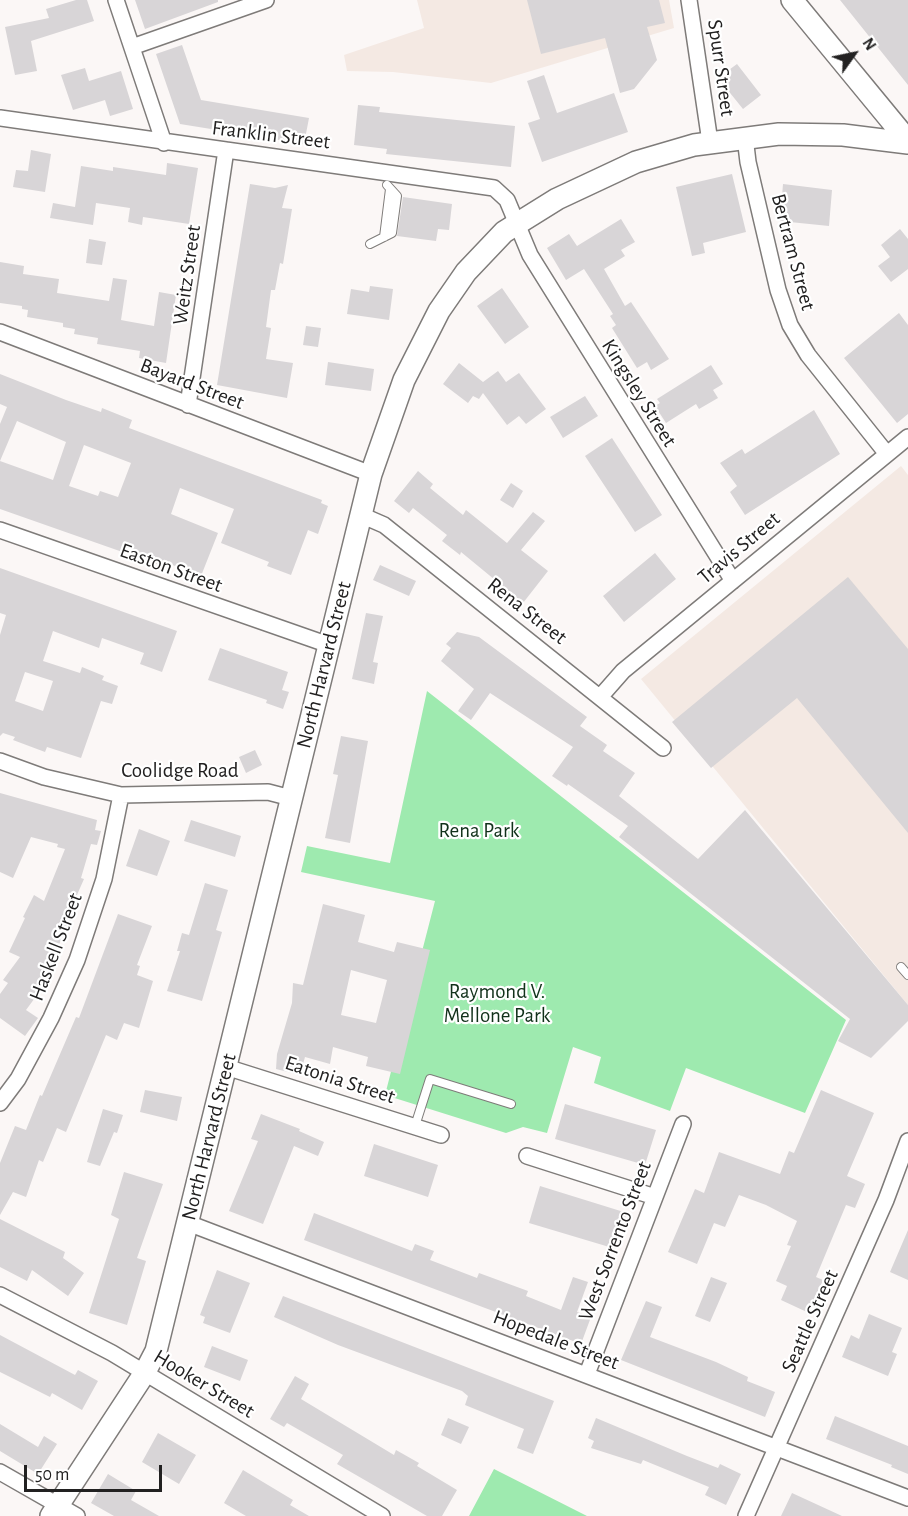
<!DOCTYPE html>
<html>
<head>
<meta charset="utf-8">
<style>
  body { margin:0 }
  #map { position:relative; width:908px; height:1516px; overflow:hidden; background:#fbf7f6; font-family:"Alegreya Sans",sans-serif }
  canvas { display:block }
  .north { position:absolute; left:824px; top:24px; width:60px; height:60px; -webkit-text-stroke:4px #fff; paint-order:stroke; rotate:57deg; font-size:16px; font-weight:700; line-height:24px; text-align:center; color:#222121 }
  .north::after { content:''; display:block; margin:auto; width:21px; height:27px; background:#222121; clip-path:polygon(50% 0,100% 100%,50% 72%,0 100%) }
  .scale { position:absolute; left:24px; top:1465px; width:138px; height:27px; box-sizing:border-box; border:3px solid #222121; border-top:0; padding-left:8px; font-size:18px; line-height:21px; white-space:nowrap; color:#222121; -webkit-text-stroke:4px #fff; paint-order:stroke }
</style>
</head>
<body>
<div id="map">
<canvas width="908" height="1516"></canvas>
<div class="north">N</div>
<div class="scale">50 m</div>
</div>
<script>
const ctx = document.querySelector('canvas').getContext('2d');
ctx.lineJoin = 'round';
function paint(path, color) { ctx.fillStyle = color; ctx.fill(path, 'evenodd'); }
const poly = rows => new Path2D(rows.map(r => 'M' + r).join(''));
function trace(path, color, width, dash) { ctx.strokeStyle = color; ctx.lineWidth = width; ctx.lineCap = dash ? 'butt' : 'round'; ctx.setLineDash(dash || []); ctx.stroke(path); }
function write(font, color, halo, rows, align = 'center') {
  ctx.font = font + ' "Alegreya Sans",sans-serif'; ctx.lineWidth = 4.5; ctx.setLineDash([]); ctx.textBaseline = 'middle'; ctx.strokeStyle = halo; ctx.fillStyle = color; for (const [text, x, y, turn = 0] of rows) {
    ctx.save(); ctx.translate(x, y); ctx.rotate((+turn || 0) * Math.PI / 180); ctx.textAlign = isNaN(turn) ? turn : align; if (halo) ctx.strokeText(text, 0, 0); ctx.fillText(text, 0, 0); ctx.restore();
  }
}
const built = poly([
  [417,0,669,0,674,28,491,83,393,72,347,71,344,55,424,28],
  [901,466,908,475,908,1005,641,679]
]);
const green = poly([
  [427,691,846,1020,805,1113,686,1068,670,1111,594,1083,601,1057,573,1047,547,1133,523,1127,506,1133,385,1095,435,901,301,872,307,846,390,863],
  [494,1469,587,1516,469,1516]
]);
const building = poly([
  [76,0,87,0,94,21,31,41,37,71,15,75,5,27,49,18,46,9],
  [135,0,218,0,218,2,145,29],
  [527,0,659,0,665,23,647,27,657,60,634,89,620,93,605,38,541,54],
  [840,0,908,0,908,85],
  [182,45,201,100,309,118,304,144,180,124,156,54],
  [737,64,761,95,743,109,718,78],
  [85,68,89,81,121,71,133,109,110,116,105,100,73,110,61,75],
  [544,75,557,113,614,93,628,132,542,162,528,123,540,119,527,81],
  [358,105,380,107,379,112,515,126,511,167,386,154,387,149,354,145],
  [31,150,51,154,45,192,13,187,16,170,28,171],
  [167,163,198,168,189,224,143,217,142,225,128,222,130,208,96,203,93,225,50,218,53,203,75,207,81,166,113,171,113,167,166,175],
  [732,174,746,232,703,243,705,253,692,256,676,187],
  [250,184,275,188,288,185,282,208,292,209,283,264,280,263,275,290,271,290,266,327,271,328,266,359,293,363,287,398,217,385],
  [783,184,832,190,829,226,780,221],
  [403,197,452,204,449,230,438,229,436,241,397,236],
  [621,219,635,242,621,250,625,256,604,269,625,306,631,302,669,359,651,370,647,362,637,368,612,328,616,325,610,316,613,314,584,269,566,280,547,248,569,234,577,246],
  [900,229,908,239,908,269,891,282,878,266,890,257,881,245],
  [89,239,106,242,102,265,86,263],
  [0,262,24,266,23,274,59,279,57,293,109,301,113,278,127,280,121,320,126,321,154,326,159,292,176,295,166,363,139,358,140,351,97,344,98,338,74,334,75,329,63,327,63,323,27,317,28,310,22,309,22,306,0,303],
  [370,286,393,289,389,320,347,314,351,289,369,292],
  [502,288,529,327,505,344,477,306],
  [899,313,908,325,908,414,897,423,844,358],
  [306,326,321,328,318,347,303,345],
  [328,362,374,369,371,391,325,385],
  [459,363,483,382,498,371,506,382,519,373,546,409,526,424,519,416,507,425,483,393,479,399,473,396,468,403,443,384],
  [711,365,723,384,713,390,718,398,699,409,696,404,666,423,655,406,660,403,657,399],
  [0,374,66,400,101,412,102,408,132,420,129,428,322,500,321,503,328,506,318,534,308,530,291,575,267,566,269,562,221,543,234,509,180,488,171,514,218,533,201,576,170,564,168,568,0,509,0,461,53,480,66,442,17,421,0,461,0,424,7,407,0,404],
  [84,445,131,463,118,497,100,491,98,496,69,486],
  [585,396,598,416,563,438,550,417],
  [814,410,840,454,745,515,730,492,737,486,720,463,742,449,745,454],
  [612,438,662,515,635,532,585,456],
  [418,471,433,484,430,488,463,515,466,510,507,543,533,512,545,521,521,550,548,571,523,603,461,552,460,555,442,541,447,535,413,508,409,513,394,501],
  [511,483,523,491,513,508,500,500],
  [655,553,676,579,624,622,603,596],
  [380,565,416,581,409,596,373,580],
  [0,568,177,631,162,672,140,664,144,653,102,638,99,648,53,631,43,661,80,673,82,667,104,676,102,680,118,686,112,704,101,701,81,758,47,747,45,752,13,740,15,737,3,733,0,736,0,635,6,615,0,613],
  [25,672,53,681,43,711,15,701],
  [848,577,908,649,908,833,797,698,711,768,672,722],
  [366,613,383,616,373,662,378,663,374,684,352,679],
  [457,632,479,637,587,717,580,726,607,745,603,751,635,773,619,796,698,859,745,810,908,1005,908,1021,871,1058,838,1041,850,1019,619,837,628,826,568,784,567,786,552,776,573,747,490,693,471,720,458,711,474,689,441,661,451,648,446,644],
  [220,648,288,672,282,690,289,692,283,709,266,703,267,700,208,680],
  [341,736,368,741,350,843,325,838,338,775,333,774],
  [255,750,262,765,246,773,239,757],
  [0,793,97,820,95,830,101,831,97,845,91,844,81,878,84,879,69,913,74,915,56,950,60,952,43,987,26,1010,38,1018,25,1036,0,1018,0,994,8,983,3,980,20,957,9,952,25,918,23,917,34,895,44,901,65,849,57,847,58,844,31,837,13,878,0,872],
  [191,820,241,836,235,857,184,841],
  [139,829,170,841,157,876,126,866],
  [205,883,228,890,216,930,222,932,202,1001,167,991,180,951,177,951,182,933,189,935],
  [323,904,365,915,358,942,394,952,397,942,430,950,400,1074,366,1066,368,1057,333,1047,330,1064,305,1057,300,1075,276,1069,277,1054,292,1003,293,983,303,985],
  [351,970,387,980,376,1023,341,1015],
  [118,914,152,926,137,965,140,966,137,975,153,981,139,1028,124,1023,117,1040,106,1035,66,1132,57,1128,43,1162,39,1160,26,1197,13,1192,0,1215,0,1163,15,1126,26,1130,40,1095,42,1096,76,1017,79,1018],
  [145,1090,182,1097,177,1121,140,1112],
  [821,1090,874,1113,847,1176,865,1184,855,1208,846,1205,816,1277,823,1280,809,1313,781,1300,787,1286,776,1281,791,1246,787,1245,797,1221,766,1205,739,1195,725,1227,714,1223,697,1264,668,1252,695,1189,704,1193,719,1152,780,1174,789,1151,794,1153],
  [565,1104,656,1130,645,1165,555,1139],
  [103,1109,123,1115,117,1133,114,1132,100,1166,87,1162],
  [261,1114,300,1129,299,1131,324,1142,318,1156,294,1146,263,1224,229,1211,258,1141,251,1139],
  [374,1144,438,1165,428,1197,364,1176],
  [124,1172,163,1184,137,1258,146,1261,127,1325,89,1313,119,1219,111,1215],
  [540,1186,627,1213,616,1249,529,1223],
  [314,1213,412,1251,415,1244,434,1251,430,1260,477,1278,479,1273,528,1291,526,1296,561,1310,573,1277,588,1282,577,1312,591,1317,581,1344,304,1240],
  [0,1219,65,1252,63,1258,84,1273,68,1296,32,1270,27,1281,0,1267],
  [908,1230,908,1280,890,1272],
  [217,1270,250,1283,230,1333,203,1323,205,1317,200,1315],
  [711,1277,727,1283,710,1322,695,1316],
  [283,1296,554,1401,533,1454,517,1448,524,1429,465,1405,468,1396,462,1391,338,1345,274,1317],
  [646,1301,662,1307,650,1337,716,1362,748,1377,747,1381,775,1392,765,1417,621,1360],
  [869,1314,902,1328,892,1352,897,1354,888,1376,842,1357,851,1335,859,1339],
  [0,1335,75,1375,78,1370,98,1381,82,1410,52,1393,50,1397,0,1372],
  [212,1346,248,1360,240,1381,204,1367],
  [295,1376,309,1384,301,1399,394,1455,396,1450,419,1463,417,1466,457,1490,442,1516,427,1516,337,1464,343,1455,287,1423,284,1427,270,1419],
  [835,1416,908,1446,908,1474,891,1467,892,1465,826,1439],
  [448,1418,469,1427,461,1444,441,1435],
  [596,1418,687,1456,718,1468,720,1464,741,1474,726,1505,705,1495,709,1487,643,1460,641,1464,591,1448,594,1441,588,1438],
  [0,1424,38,1447,44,1436,57,1444,38,1474,0,1451],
  [158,1433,196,1455,179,1484,142,1462],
  [243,1470,293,1500,290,1505,309,1516,246,1516,224,1503],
  [108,1474,136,1491,131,1500,159,1516,114,1516,91,1503],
  [792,1493,842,1516,781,1516]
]);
const lane = poly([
  [384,237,390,189],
  [370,244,392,233,397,196,387,185],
  [901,967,908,975],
  [415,1126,430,1079,511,1104]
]);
const street = poly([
  [116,0,164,143],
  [689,0,710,142],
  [132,47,266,0],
  [0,118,494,188,507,200,530,255,733,581],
  [745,137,748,162,778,290,790,325,808,355,887,454],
  [0,332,371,474],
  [188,405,226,150],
  [361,515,384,525,663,748],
  [0,530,329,645],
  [601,696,623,671,908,437],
  [0,761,44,777,121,795,268,792,291,798],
  [226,1067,441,1135],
  [0,1103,18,1079,51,1018,77,960,104,879,121,795],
  [527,1156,655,1197],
  [188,1223,908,1498],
  [0,1295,112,1353,382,1516],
  [587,1374,683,1124],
  [0,1472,77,1516],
  [746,1516,886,1200,908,1141]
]);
const secondary = poly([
  [792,0,908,141],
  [51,1516,144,1374,156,1351,371,474,404,380,439,311,466,272,504,232,557,199,636,162,694,145,779,134,843,135,908,143]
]);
const streetNames = [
  ["Spurr Street",721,68,82],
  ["Franklin Street",271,135,7],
  ["Bertram Street",793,252,75],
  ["Weitz Street",187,275,-82],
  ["Bayard Street",192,384,21],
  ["Kingsley Street",639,393,58],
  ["Travis Street",739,548,-40],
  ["Easton Street",171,568,20],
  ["Rena Street",527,611,38],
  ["North Harvard Street",324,665,-76],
  ["Coolidge Road",180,771],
  ["Haskell Street",56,947,-69],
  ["Eatonia Street",340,1080,18],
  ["North Harvard Street",209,1137,-76],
  ["West Sorrento Street",615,1241,-69],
  ["Seattle Street",810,1321,-66],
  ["Hopedale Street",556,1340,21],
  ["Hooker Street",204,1384,31]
];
const parkNames = [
  ["Rena Park",479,831],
  ["Raymond V.",497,992],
  ["Mellone Park",497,1016]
];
paint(built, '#f4e9e3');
paint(green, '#9eeaaf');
paint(building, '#d8d5d7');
trace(lane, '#7e7b79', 10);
trace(street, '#7e7b79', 18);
trace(secondary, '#7e7b79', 24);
trace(lane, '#fff', 8);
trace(street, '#fff', 15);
trace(secondary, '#fff', 21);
write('21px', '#222121', '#fff', streetNames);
write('21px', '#11311a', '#fff', parkNames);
</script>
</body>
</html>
